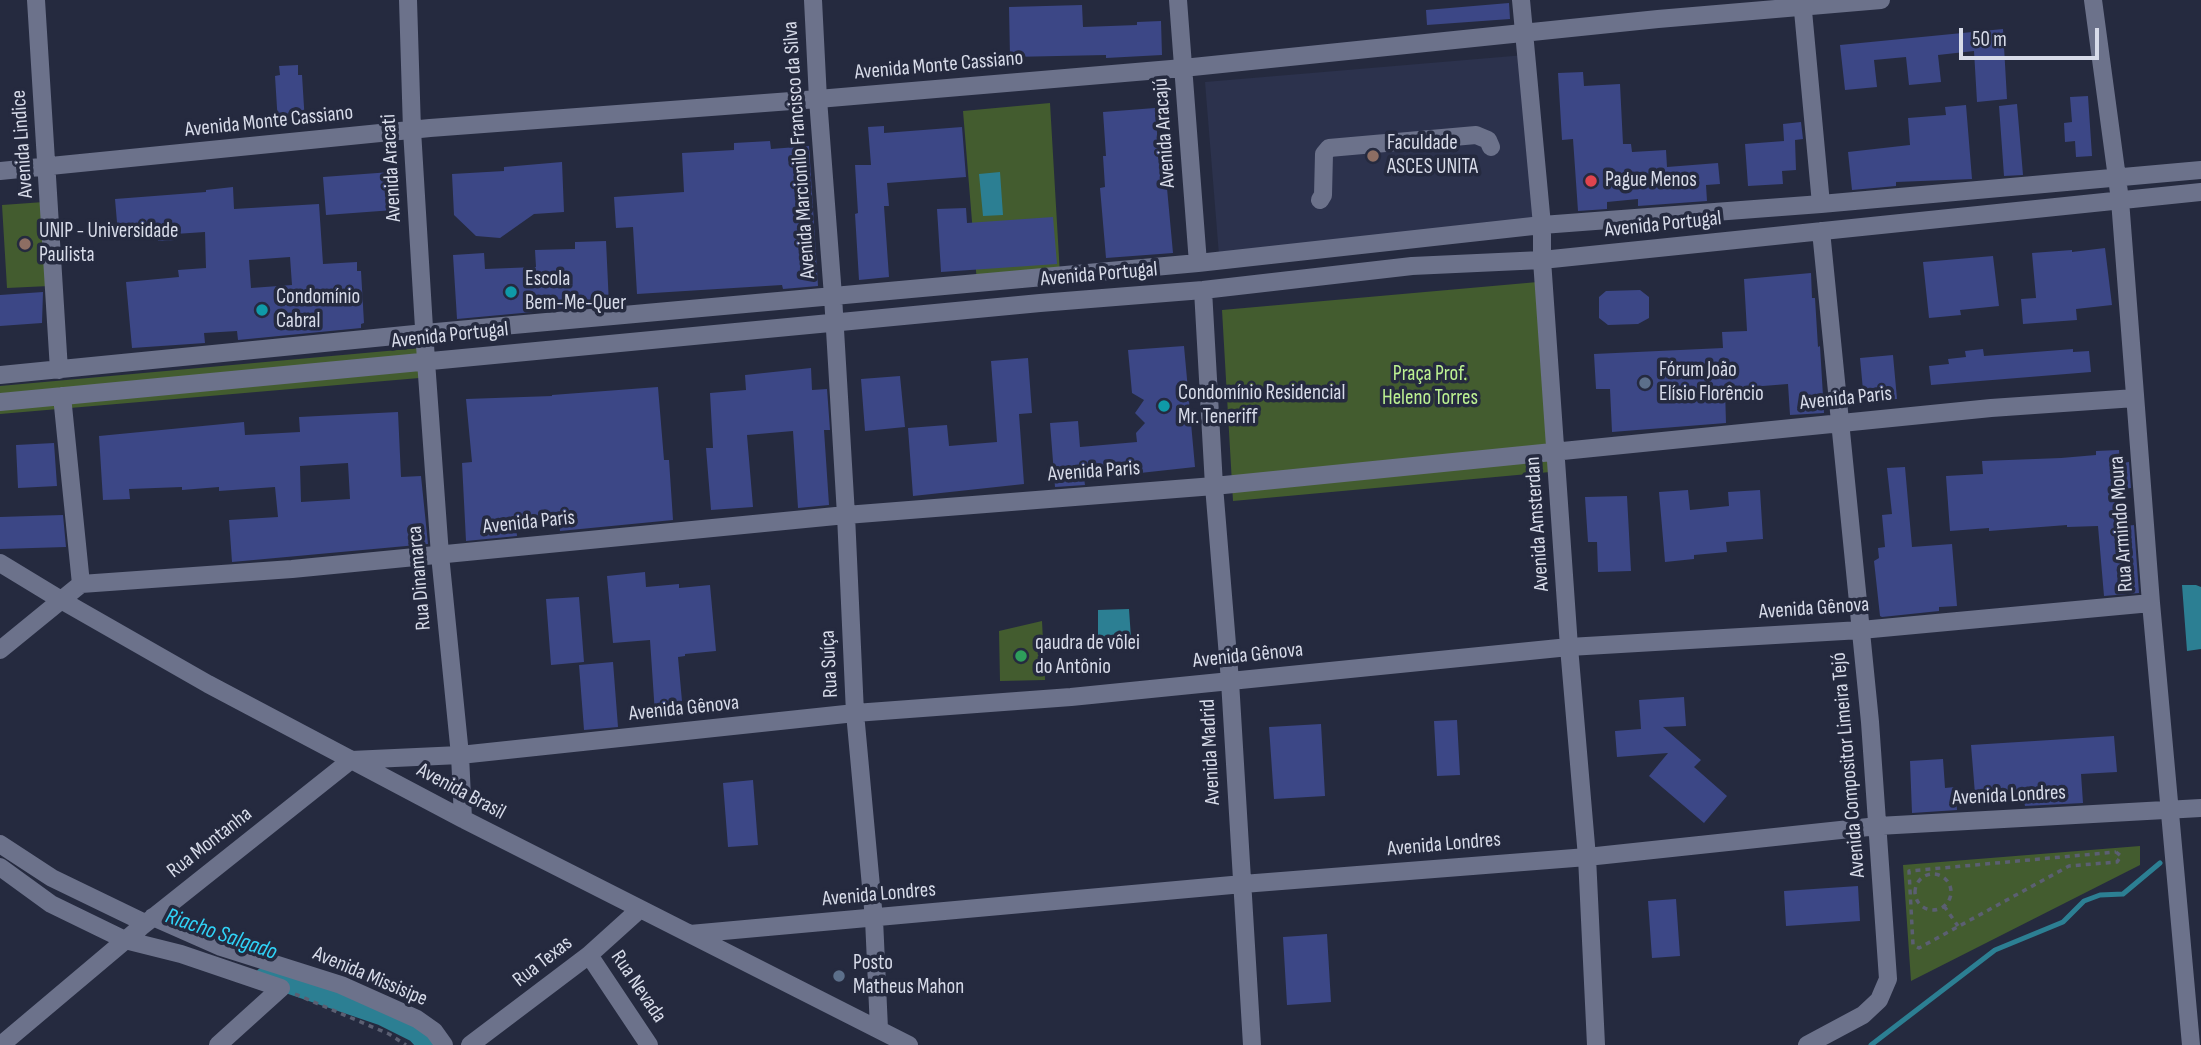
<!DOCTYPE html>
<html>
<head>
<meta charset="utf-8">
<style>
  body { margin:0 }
  #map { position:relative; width:2201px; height:1045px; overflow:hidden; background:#252a3f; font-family:"Sofia Sans Condensed",sans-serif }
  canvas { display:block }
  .scale { position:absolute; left:1959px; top:28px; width:140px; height:32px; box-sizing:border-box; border:4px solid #d7dbe9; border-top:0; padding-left:9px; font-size:21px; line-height:24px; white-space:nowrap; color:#d7dbe9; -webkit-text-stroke:5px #252a3f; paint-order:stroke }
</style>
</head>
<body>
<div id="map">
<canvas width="2201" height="1045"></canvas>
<div class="scale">50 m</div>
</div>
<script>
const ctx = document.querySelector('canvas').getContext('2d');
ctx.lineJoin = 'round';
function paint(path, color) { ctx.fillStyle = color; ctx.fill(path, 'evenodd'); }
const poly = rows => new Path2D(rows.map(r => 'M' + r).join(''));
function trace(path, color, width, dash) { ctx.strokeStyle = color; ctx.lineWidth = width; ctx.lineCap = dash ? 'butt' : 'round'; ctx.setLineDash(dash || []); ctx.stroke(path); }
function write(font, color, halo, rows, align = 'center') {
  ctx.font = font + ' "Sofia Sans Condensed",sans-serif'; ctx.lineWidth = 7; ctx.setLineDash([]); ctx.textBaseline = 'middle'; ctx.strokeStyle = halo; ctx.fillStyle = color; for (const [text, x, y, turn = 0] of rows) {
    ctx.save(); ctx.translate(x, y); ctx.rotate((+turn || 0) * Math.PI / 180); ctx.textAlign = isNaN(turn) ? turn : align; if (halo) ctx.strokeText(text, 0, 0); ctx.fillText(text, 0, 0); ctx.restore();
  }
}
const built = poly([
  [1525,55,1541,230,1219,255,1205,82]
]);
const green = poly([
  [1050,103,1060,275,977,283,963,111],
  [44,202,49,286,7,288,2,205],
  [1549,281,1561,471,1233,501,1222,310],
  [431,347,431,377,0,414,0,386],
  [1042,621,1045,680,1000,681,999,631],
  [2140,846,2140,865,1911,981,1903,865]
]);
const water = poly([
  [1000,172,1003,215,983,216,979,174],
  [2182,585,2196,585,2201,587,2201,649,2187,651],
  [1129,609,1131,638,1098,639,1098,610]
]);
const stream = poly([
  [1871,1045,1995,950,2063,922,2084,901,2100,895,2123,894,2160,863]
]);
const canal = poly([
  [265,976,382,1016,416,1033,427,1045]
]);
const building = poly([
  [1509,3,1510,19,1427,25,1426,10],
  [1082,5,1083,27,1137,25,1137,22,1161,21,1162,55,1106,58,1106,55,1010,57,1009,7],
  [2003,29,2007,99,1977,102,1974,51,1938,55,1941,82,1909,85,1906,57,1874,60,1877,87,1845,90,1840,45],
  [298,65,298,75,302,75,305,123,278,124,275,76,280,75,279,66],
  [1583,72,1584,86,1620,84,1623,144,1631,144,1632,152,1666,150,1667,167,1718,163,1720,184,1706,185,1707,201,1638,206,1638,199,1607,202,1607,209,1578,211,1573,139,1562,140,1558,73],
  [2088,96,2092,156,2076,157,2075,141,2065,142,2064,123,2072,122,2070,97],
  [2017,104,2023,175,2004,176,1999,106],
  [1966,105,1972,179,1896,182,1896,186,1852,190,1848,152,1910,145,1908,118,1946,115,1945,107],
  [1155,108,1158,145,1163,145,1173,253,1106,258,1100,188,1105,187,1103,156,1106,156,1103,112],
  [1801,122,1803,139,1795,140,1796,170,1782,171,1783,184,1748,186,1745,144,1784,141,1783,124],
  [884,126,884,133,962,127,966,177,887,183,889,206,884,206,889,277,859,280,855,214,858,213,855,165,871,165,868,127],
  [770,141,771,149,809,146,818,286,783,289,782,285,637,294,633,227,616,228,614,197,684,192,682,153,734,150,734,143],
  [562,162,564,212,534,214,500,238,476,236,454,215,452,174,504,171,504,167],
  [391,172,394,210,326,215,323,177],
  [233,187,234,209,319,204,323,264,357,262,357,271,361,271,364,323,361,324,361,328,238,340,237,331,204,333,205,343,132,348,126,282,179,277,178,270,206,268,205,232,175,234,175,240,158,241,158,231,118,234,115,199,206,192,206,190],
  [290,257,292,285,251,288,249,260],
  [966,208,967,223,1053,217,1057,264,941,272,937,209],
  [606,241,609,305,533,310,533,312,457,319,453,255,484,253,485,269,536,267,535,250,575,249,575,242],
  [2105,248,2112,305,2076,309,2077,320,2023,324,2021,299,2036,298,2032,253,2072,250,2072,252],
  [1993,256,1999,306,1960,310,1961,315,1929,318,1923,262],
  [1811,273,1812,298,1815,298,1818,347,1820,346,1824,413,1790,415,1788,384,1725,389,1726,423,1612,432,1610,389,1596,389,1594,354,1723,348,1722,332,1747,331,1744,279],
  [1640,290,1649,297,1649,318,1638,324,1608,325,1599,318,1599,297,1606,291],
  [43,292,42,323,0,326,0,295],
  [1184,346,1195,467,1140,473,1140,466,1083,471,1085,485,1055,487,1050,423,1078,421,1080,447,1137,442,1136,433,1145,423,1135,413,1144,400,1132,393,1128,350],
  [1983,349,1984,356,2073,349,2073,352,2089,351,2091,372,1931,385,1929,366,1949,364,1948,359,1966,357,1965,351],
  [1893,355,1897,399,1864,401,1860,358],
  [1028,358,1032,413,1019,414,1024,484,913,496,908,428,947,425,949,446,997,442,991,361],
  [811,368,812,390,827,389,830,430,824,430,829,505,798,508,793,431,747,435,753,507,711,510,706,448,713,448,710,393,746,390,745,375],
  [900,376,905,427,865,431,861,379],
  [658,387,664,460,669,460,673,520,560,531,559,522,516,526,517,536,466,541,462,463,472,462,466,399,552,396,552,395],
  [398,412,401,477,421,476,428,544,232,562,229,520,278,517,275,487,219,491,219,487,182,490,182,487,129,489,130,499,103,500,99,436,244,422,245,435,300,432,299,417],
  [348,463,350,499,301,502,300,466],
  [54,443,57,486,18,488,16,445],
  [2119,450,2120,463,2129,462,2131,488,2124,489,2126,526,2134,525,2139,593,2104,596,2098,526,2067,527,2067,525,1989,531,1989,528,1950,531,1946,476,1983,474,1982,461,2061,458,2096,455,2096,451],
  [1905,467,1912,547,1952,544,1957,606,1939,607,1939,611,1882,617,1880,616,1874,561,1879,558,1878,548,1885,547,1882,515,1892,514,1887,468],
  [1688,490,1690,510,1729,506,1728,492,1760,490,1763,539,1726,542,1727,552,1694,555,1694,559,1665,562,1659,492],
  [1627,496,1631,571,1598,572,1597,542,1588,542,1585,497],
  [63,515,66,547,0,549,0,517],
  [645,572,646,587,679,584,679,588,710,585,716,651,685,654,685,656,678,657,683,712,655,714,650,640,613,643,607,576],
  [579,597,584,662,551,665,546,599],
  [613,662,618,727,584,730,579,665],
  [1684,697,1686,726,1663,727,1701,760,1694,767,1727,796,1704,823,1649,776,1668,753,1617,757,1615,731,1641,729,1639,700],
  [1457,720,1460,775,1437,776,1434,721],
  [1321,724,1325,796,1274,799,1269,727],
  [2114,736,2117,772,2081,774,2083,803,2025,806,2024,801,2011,802,2010,791,1975,794,1971,745],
  [1943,759,1945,788,1955,787,1957,810,1912,813,1910,761],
  [753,780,758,845,728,847,723,783],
  [1858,886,1860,921,1786,926,1784,891],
  [1676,899,1680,956,1652,958,1648,901],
  [1327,934,1331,1002,1287,1005,1283,937]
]);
const path = poly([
  [2116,852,2121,856,2117,862,2069,866,1919,948,1913,945,1909,871,2116,852],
  '1915 892a18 18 0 1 1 36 0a18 18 0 1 1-36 0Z',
  [1944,906,1958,926],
  [295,994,389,1034,406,1045]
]);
const minor = poly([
  [36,0,59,370],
  [408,0,412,130,426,361,440,555,460,755,463,819],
  [813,0,818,99,833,296,846,515,855,713,874,919,879,1029],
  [1178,0,1198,263],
  [1521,0,1542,225,1542,260,1569,647,1587,857,1596,1045],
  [1802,0,1821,204],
  [2093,0,2120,200,2151,603,2191,1045],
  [0,171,430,128,818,99,1183,68,1658,19,1881,0],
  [1320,200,1323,195,1324,154,1329,148,1476,135,1488,140,1491,147],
  [1203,290,1214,486,1230,681,1252,1045],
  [0,375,425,333,1198,263,1542,225,1821,204,2201,170],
  [62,396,81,584],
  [0,402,1040,303,1203,290,1412,266,1542,260,2201,192],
  [0,563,61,600,208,684,463,819,909,1045],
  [0,650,81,584,292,569,846,515,1214,486,1991,408,2135,398],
  [0,844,52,878,145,923],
  [0,867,51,904,125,940,181,954,281,988,218,1045],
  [153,917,221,947,341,985,417,1019,434,1031,444,1045],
  [690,934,1243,884,1587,857,1878,826,2201,808],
  [589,955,649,1045],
  [1,1045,141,927,351,760,460,755,855,713,1071,697,1569,647,1861,630,2151,603],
  [470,1045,589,955,640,909],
  [1807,1045,1863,1015,1879,1000,1888,979,1870,722,1821,231]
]);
const markers = [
  [1373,156,7,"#8d6e63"],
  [1591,181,7,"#e0444e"],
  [25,244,7,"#8d6e63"],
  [511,292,7,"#0f9aa8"],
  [262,310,7,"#0f9aa8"],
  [1645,383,7,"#5c6f8a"],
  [1164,406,7,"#0f9aa8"],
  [1021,656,7,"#2e9e5b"],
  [839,976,7,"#5c6f8a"]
];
const streetNames = [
  ["Avenida Monte Cassiano",939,66,-5],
  ["Avenida Monte Cassiano",269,122,-6],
  ["Avenida Aracajú",1165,133,-94],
  ["Avenida Lindice",23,144,-94],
  ["Avenida Marcionilo Francisco da Silva",800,150,-94],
  ["Avenida Aracati",392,168,-93],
  ["Avenida Portugal",1663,225,-6],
  ["Avenida Portugal",1099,275,-5],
  ["Avenida Portugal",450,336,-6],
  ["Avenida Paris",1846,399,-6],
  ["Avenida Paris",1094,472,-4],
  ["Avenida Paris",529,523,-6],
  ["Avenida Amsterdan",1538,524,-94],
  ["Rua Armindo Moura",2122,524,-94],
  ["Rua Dinamarca",420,578,-95],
  ["Avenida Gênova",1814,609,-4],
  ["Avenida Gênova",1248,656,-6],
  ["Rua Suíça",830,664,-93],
  ["Avenida Gênova",684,709,-6],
  ["Avenida Madrid",1211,752,-93],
  ["Avenida Compositor Limeira Tejó",1849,765,-95],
  ["Avenida Brasil",461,792,28],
  ["Avenida Londres",2009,796,-3],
  ["Rua Montanha",210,843,-38],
  ["Avenida Londres",1444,845,-5],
  ["Avenida Londres",879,895,-5],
  ["Rua Texas",543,962,-38],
  ["Avenida Missisipe",370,977,23],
  ["Rua Nevada",638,987,56]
];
const poiNames = [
  ["Faculdade",1387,144],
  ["ASCES UNITA",1387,168],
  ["Pague Menos",1605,181],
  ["UNIP - Universidade",39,232],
  ["Paulista",39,256],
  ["Escola",525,280],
  ["Bem-Me-Quer",525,304],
  ["Condomínio",276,298],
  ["Cabral",276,322],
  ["Fórum João",1659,371],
  ["Elísio Florêncio",1659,395],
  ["Condomínio Residencial",1178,394],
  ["Mr. Teneriff",1178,418],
  ["qaudra de vôlei",1035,644],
  ["do Antônio",1035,668],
  ["Posto",853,964],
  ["Matheus Mahon",853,988]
];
const parkNames = [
  ["Praça Prof.",1430,375],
  ["Heleno Torres",1430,399]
];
const waterNames = [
  ["Riacho Salgado",221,935,19]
];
paint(built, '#2c324d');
paint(green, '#435c2f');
paint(water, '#2c7f93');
trace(stream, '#2c7f93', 5);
trace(canal, '#2c7f93', 19);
paint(building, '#3c4786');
trace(path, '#5b5f72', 3.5, [5, 5]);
trace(minor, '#6c728b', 18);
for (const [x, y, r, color] of markers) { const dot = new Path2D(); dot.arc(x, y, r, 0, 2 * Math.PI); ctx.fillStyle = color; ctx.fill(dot); trace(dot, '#252a3f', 2.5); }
write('21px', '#d7dbe9', '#252a3f', streetNames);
write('21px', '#d7dbe9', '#252a3f', poiNames, 'left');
write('21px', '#bcf192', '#252a3f', parkNames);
write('italic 23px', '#30d3f7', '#252a3f', waterNames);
</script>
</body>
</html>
